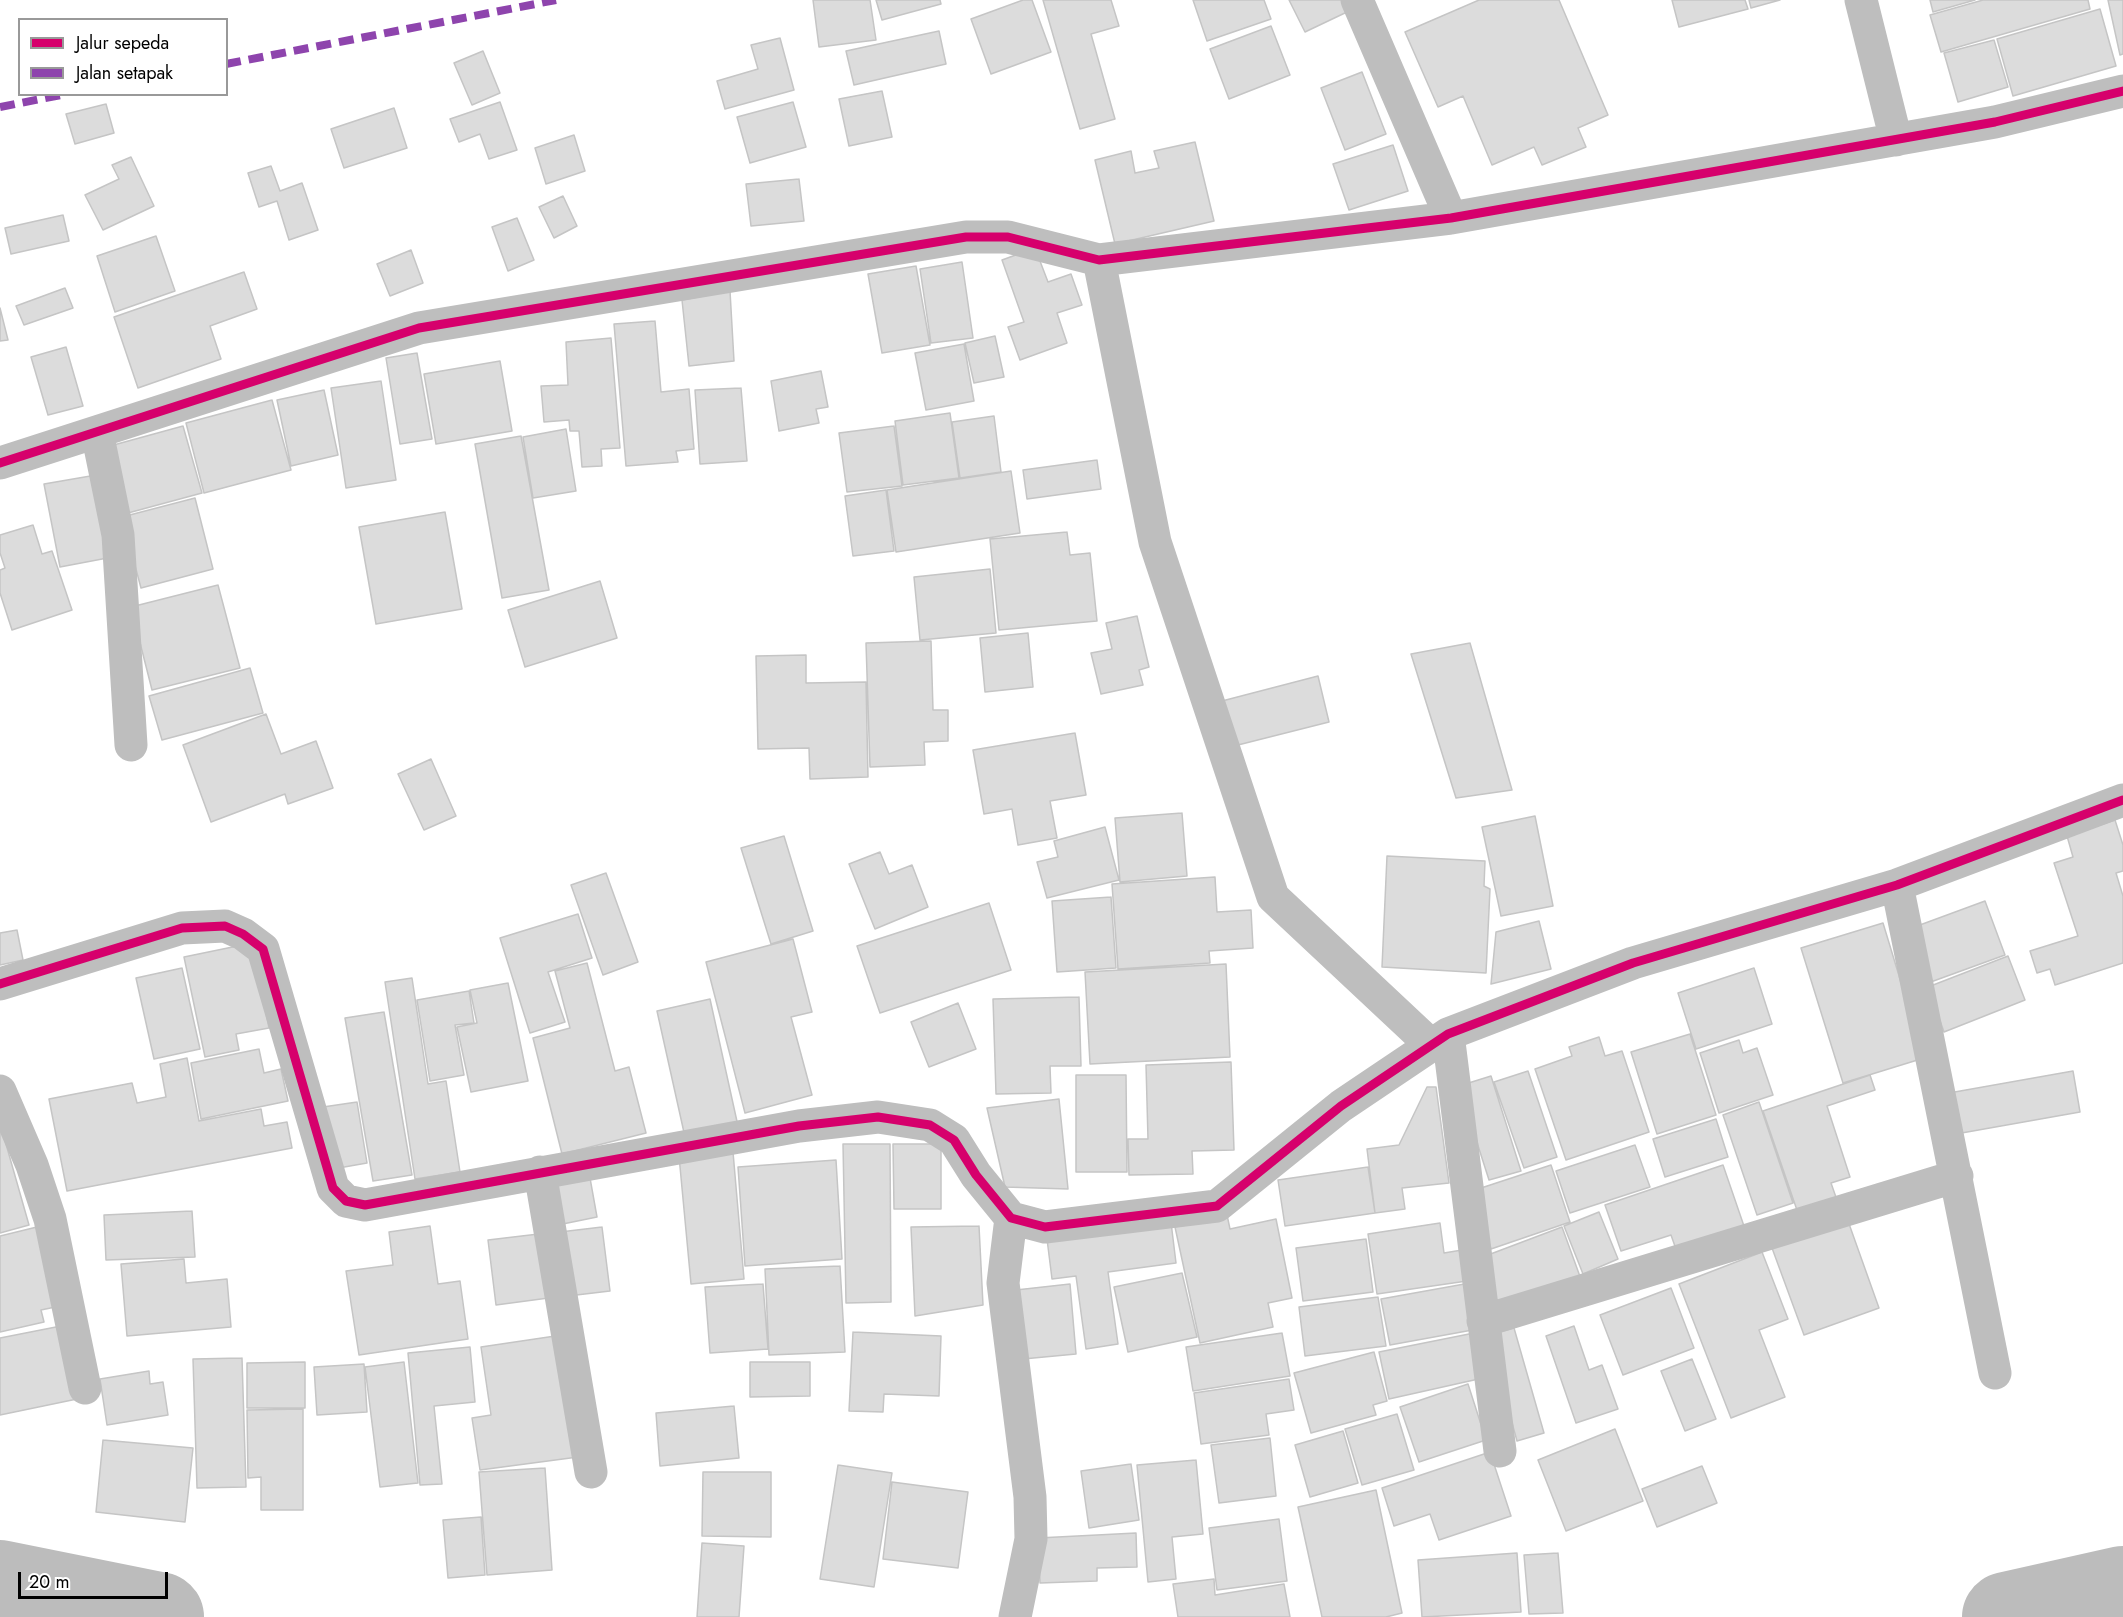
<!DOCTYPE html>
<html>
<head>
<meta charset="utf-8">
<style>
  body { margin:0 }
  #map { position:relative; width:2123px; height:1617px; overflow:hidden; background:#fff; font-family:Jost,sans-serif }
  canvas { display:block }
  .legend { position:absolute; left:18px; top:18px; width:210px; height:78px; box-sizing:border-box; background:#fff; border:2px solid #999; margin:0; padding:8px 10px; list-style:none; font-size:18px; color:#000 }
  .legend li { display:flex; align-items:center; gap:12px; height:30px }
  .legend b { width:30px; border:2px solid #999 }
  .scale { position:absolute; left:18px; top:1572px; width:150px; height:27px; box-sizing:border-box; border:3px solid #000; border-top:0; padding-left:8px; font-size:18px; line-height:21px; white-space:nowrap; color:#000; -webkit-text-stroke:4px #fff; paint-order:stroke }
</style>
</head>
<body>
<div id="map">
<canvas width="2123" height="1617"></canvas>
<ul class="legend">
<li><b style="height:8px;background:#d6006c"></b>Jalur sepeda</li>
<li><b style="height:8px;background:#8e44ad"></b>Jalan setapak</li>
</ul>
<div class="scale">20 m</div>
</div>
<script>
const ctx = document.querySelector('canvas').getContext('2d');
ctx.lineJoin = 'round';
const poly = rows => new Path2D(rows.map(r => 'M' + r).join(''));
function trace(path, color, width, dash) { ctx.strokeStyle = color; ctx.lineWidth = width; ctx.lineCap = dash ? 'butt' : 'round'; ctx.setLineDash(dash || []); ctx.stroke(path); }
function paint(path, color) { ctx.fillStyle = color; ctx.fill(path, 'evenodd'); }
const river = poly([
  [0,1585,159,1617],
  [2007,1617,2123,1591]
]);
const building = poly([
  [813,0,870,0,876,40,819,47,813,0],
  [876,0,940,0,941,4,882,20,876,0],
  [1023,0,1032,0,1051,52,991,74,971,19,1023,0],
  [1043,0,1111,0,1119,26,1091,34,1115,119,1080,129,1043,0],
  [1193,0,1264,0,1271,19,1207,41,1193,0],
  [1289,0,1341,0,1347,12,1305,32,1289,0],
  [1479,0,1559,0,1608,115,1578,128,1586,147,1542,165,1534,147,1492,165,1463,96,1438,107,1405,32,1479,0],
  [1672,0,1745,0,1748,9,1679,27,1672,0],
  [1749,0,1780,0,1751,8,1749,0],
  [1930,0,1975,0,1933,12,1930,0],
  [1983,0,2088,0,2090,9,1941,52,1930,15,1983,0],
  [2108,0,2123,0,2123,54,2120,55,2108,0],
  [2100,9,2116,66,2013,96,1997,39,2100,9],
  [1271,26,1290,75,1229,99,1210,49,1271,26],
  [939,31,946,64,854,85,846,51,939,31],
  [780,38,794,90,725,109,717,81,758,69,751,45,780,38],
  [1994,40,2008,87,1958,102,1944,53,1994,40],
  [483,51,500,93,472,105,454,63,483,51],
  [1362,72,1386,134,1345,150,1321,88,1362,72],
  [882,91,892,137,849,146,839,99,882,91],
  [500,102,517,150,489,159,480,134,459,142,450,119,500,102],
  [793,102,806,147,750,163,737,117,793,102],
  [106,104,114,133,75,144,66,114,106,104],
  [394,108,407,148,344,168,331,129,394,108],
  [574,135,585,171,546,184,535,148,574,135],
  [1195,142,1214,221,1115,244,1095,160,1131,151,1135,173,1159,168,1154,151,1195,142],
  [1393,145,1408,191,1349,210,1333,164,1393,145],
  [131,157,154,206,103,230,85,195,119,179,112,165,131,157],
  [271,166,280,191,302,183,318,230,289,240,277,201,259,207,248,173,271,166],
  [799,179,804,221,751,226,746,184,799,179],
  [563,196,577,226,554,238,539,207,563,196],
  [63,215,69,241,11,254,5,228,63,215],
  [517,218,534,260,508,271,492,227,517,218],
  [156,236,175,291,115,312,97,256,156,236],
  [1035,248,1048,282,1071,274,1082,305,1057,313,1067,343,1020,360,1008,327,1024,322,1002,260,1035,248],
  [411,250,423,283,390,296,377,264,411,250],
  [962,262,973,338,931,343,920,269,962,262],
  [916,266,930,345,882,353,868,274,916,266],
  [244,272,257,309,210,326,221,359,138,388,114,317,244,272],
  [65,288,73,308,24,325,16,306,65,288],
  [730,291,734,361,689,366,682,300,730,291],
  [0,308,8,340,0,341,0,308],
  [655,321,661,392,689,389,694,449,676,451,678,462,626,466,614,324,655,321],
  [995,336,1004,377,974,383,965,343,995,336],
  [611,338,620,448,601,449,602,466,582,467,579,431,570,431,569,420,544,422,541,386,568,385,566,342,611,338],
  [964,344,974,401,926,410,915,353,964,344],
  [66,347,83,406,48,415,31,357,66,347],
  [417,353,432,439,400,444,386,358,417,353],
  [500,361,512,431,436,444,424,374,500,361],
  [821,371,828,407,816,409,819,423,779,431,771,381,821,371],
  [381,381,396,480,346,488,331,388,381,381],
  [741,388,747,461,700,464,695,390,741,388],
  [324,390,338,455,291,466,277,400,324,390],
  [272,400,291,470,204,493,186,423,272,400],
  [950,413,959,478,903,485,895,421,950,413],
  [994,416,1001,472,960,478,952,422,994,416],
  [183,426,202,493,128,513,110,446,183,426],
  [894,426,902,486,847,492,839,433,894,426],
  [566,429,576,491,533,498,523,437,566,429],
  [521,436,549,590,502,598,475,444,521,436],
  [1097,460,1101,489,1027,499,1023,470,1097,460],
  [1011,471,1020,533,896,552,887,490,1011,471],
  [102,474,118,556,60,567,44,484,102,474],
  [886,490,894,551,853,556,845,496,886,490],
  [195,498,213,569,141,588,122,517,195,498],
  [445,512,462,609,376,624,359,527,445,512],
  [33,525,42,554,52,551,72,610,12,630,0,593,0,570,5,568,0,553,0,535,33,525],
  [1067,532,1070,555,1090,553,1097,621,999,630,990,539,1067,532],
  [990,569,996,633,920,640,914,577,990,569],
  [600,581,617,638,525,667,508,610,600,581],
  [218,585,240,668,152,690,131,607,218,585],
  [1137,616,1149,667,1139,670,1143,685,1101,694,1091,653,1112,649,1106,623,1137,616],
  [1028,633,1033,687,985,692,980,638,1028,633],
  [931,641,933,710,948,710,948,741,924,742,925,765,870,767,866,643,931,641],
  [1470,643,1512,790,1456,798,1411,654,1470,643],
  [806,655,806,683,866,682,868,777,810,779,809,748,758,749,756,656,806,655],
  [250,668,263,713,162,740,149,696,250,668],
  [1318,676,1329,722,1234,746,1222,701,1318,676],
  [266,714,281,754,316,741,333,788,288,804,285,794,211,822,183,745,266,714],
  [1075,733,1086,795,1050,801,1057,838,1018,845,1012,809,984,814,973,750,1075,733],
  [431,759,456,816,424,830,398,774,431,759],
  [1182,813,1187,876,1120,882,1115,818,1182,813],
  [1535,816,1553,906,1501,916,1482,827,1535,816],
  [2115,820,2123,845,2123,871,2116,873,2123,896,2123,963,2055,985,2050,969,2037,973,2030,951,2078,936,2054,863,2073,857,2067,836,2115,820],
  [1105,827,1119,880,1047,898,1037,862,1058,857,1054,841,1105,827],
  [784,836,813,931,771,944,741,848,784,836],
  [880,852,889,874,912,865,928,907,875,929,849,864,880,852],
  [1387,856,1485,861,1484,886,1490,889,1486,973,1382,967,1387,856],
  [606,873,638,962,603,975,571,885,606,873],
  [1215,877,1217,912,1251,910,1253,948,1209,951,1210,963,1118,969,1112,884,1215,877],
  [1111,897,1116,968,1057,972,1052,901,1111,897],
  [1985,901,2005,955,1928,983,1909,929,1985,901],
  [989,903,1011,970,880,1013,857,946,989,903],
  [578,914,592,958,548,972,565,1022,530,1033,500,938,578,914],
  [1539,921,1551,969,1491,984,1496,932,1539,921],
  [1883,923,1924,1058,1843,1083,1801,948,1883,923],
  [17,930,23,960,0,965,0,933,17,930],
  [793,939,812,1012,791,1017,812,1095,745,1113,706,962,793,939],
  [252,943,269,1028,236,1034,239,1050,205,1057,184,957,252,943],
  [2008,956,2025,1000,1944,1032,1928,987,2008,956],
  [587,963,615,1071,629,1067,646,1133,562,1154,533,1038,570,1028,555,971,587,963],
  [1226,964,1230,1057,1090,1064,1085,972,1226,964],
  [182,968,200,1049,154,1059,136,978,182,968],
  [1754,968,1772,1024,1696,1049,1678,993,1754,968],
  [412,978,428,1084,446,1081,460,1172,415,1179,385,982,412,978],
  [508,983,528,1081,471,1092,457,1027,477,1023,470,990,508,983],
  [469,991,474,1023,455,1025,464,1075,430,1081,417,1000,469,991],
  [1079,997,1081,1066,1050,1066,1051,1093,996,1094,993,999,1079,997],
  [710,999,738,1126,685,1137,657,1011,710,999],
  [958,1003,976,1049,929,1067,911,1022,958,1003],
  [384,1012,412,1175,373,1181,345,1018,384,1012],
  [1690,1034,1716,1115,1657,1134,1631,1052,1690,1034],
  [1599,1037,1605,1056,1622,1051,1649,1132,1566,1160,1535,1069,1572,1056,1569,1047,1599,1037],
  [1739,1040,1743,1053,1757,1048,1773,1095,1719,1113,1700,1053,1739,1040],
  [259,1049,264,1073,281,1069,288,1101,201,1119,191,1063,259,1049],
  [187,1058,199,1121,261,1109,264,1126,287,1122,292,1148,67,1191,49,1099,132,1083,137,1103,166,1097,160,1064,187,1058],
  [1231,1062,1234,1150,1192,1151,1193,1174,1129,1175,1128,1139,1148,1139,1146,1065,1231,1062],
  [1528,1071,1557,1157,1524,1168,1494,1082,1528,1071],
  [2073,1071,2080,1112,1956,1134,1949,1093,2073,1071],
  [1076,1075,1126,1075,1127,1172,1076,1172,1076,1075],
  [1870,1075,1875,1090,1827,1106,1850,1177,1831,1183,1838,1203,1799,1216,1763,1111,1870,1075],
  [1491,1076,1521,1171,1489,1180,1459,1086,1491,1076],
  [1427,1087,1436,1087,1449,1183,1402,1188,1405,1209,1375,1213,1367,1149,1399,1145,1427,1087],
  [1059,1099,1068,1189,1005,1187,987,1108,1059,1099],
  [357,1102,367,1163,333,1169,323,1107,357,1102],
  [1759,1102,1793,1203,1757,1215,1723,1115,1759,1102],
  [1716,1119,1728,1157,1665,1177,1653,1139,1716,1119],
  [0,1123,29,1225,0,1233,0,1123],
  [843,1144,890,1144,891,1302,846,1303,843,1144],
  [893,1144,941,1144,941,1209,894,1209,893,1144],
  [1635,1145,1650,1187,1570,1213,1556,1171,1635,1145],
  [733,1152,744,1279,691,1284,679,1156,733,1152],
  [836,1160,842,1259,745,1266,738,1167,836,1160],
  [1551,1165,1570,1222,1491,1249,1472,1191,1551,1165],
  [1723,1165,1745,1229,1677,1252,1671,1235,1621,1251,1605,1205,1723,1165],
  [1368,1167,1375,1213,1285,1226,1278,1180,1368,1167],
  [590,1178,597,1217,553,1226,546,1186,590,1178],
  [192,1211,195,1257,106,1260,104,1215,192,1211],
  [1599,1212,1618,1259,1583,1274,1564,1226,1599,1212],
  [1170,1214,1176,1263,1108,1272,1118,1344,1086,1349,1076,1276,1052,1279,1046,1231,1170,1214],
  [1227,1215,1230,1229,1276,1219,1292,1298,1268,1303,1273,1327,1200,1343,1175,1227,1227,1215],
  [1848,1221,1879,1308,1804,1335,1772,1248,1848,1221],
  [1440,1223,1444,1253,1462,1250,1467,1281,1377,1294,1368,1234,1440,1223],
  [41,1226,60,1306,41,1310,44,1322,0,1332,0,1236,41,1226],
  [430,1226,438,1284,460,1281,468,1339,359,1355,346,1271,393,1265,389,1232,430,1226],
  [979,1226,983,1305,915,1316,911,1227,979,1226],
  [602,1227,610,1291,568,1296,560,1232,602,1227],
  [1562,1227,1582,1282,1500,1312,1480,1258,1562,1227],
  [547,1233,556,1297,496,1305,488,1240,547,1233],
  [1366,1239,1373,1292,1303,1301,1296,1248,1366,1239],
  [1762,1252,1788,1319,1759,1330,1785,1397,1731,1418,1679,1284,1762,1252],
  [184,1259,186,1283,227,1279,231,1327,127,1336,121,1264,184,1259],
  [840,1266,845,1352,769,1355,765,1269,840,1266],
  [1182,1273,1197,1337,1128,1352,1114,1287,1182,1273],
  [1470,1283,1478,1329,1390,1345,1381,1299,1470,1283],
  [763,1284,768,1349,710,1353,705,1287,763,1284],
  [1070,1284,1076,1354,1023,1359,1016,1290,1070,1284],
  [1671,1288,1694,1348,1623,1375,1600,1315,1671,1288],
  [1378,1297,1386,1346,1305,1356,1299,1307,1378,1297],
  [61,1326,77,1399,0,1415,0,1338,61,1326],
  [1574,1326,1589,1370,1602,1365,1618,1409,1576,1423,1546,1336,1574,1326],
  [1514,1328,1544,1433,1517,1441,1488,1335,1514,1328],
  [853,1332,941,1336,939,1396,884,1394,883,1412,849,1411,853,1332],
  [1282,1333,1290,1376,1193,1391,1186,1347,1282,1333],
  [1474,1333,1483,1378,1389,1399,1379,1352,1474,1333],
  [562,1335,578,1457,480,1470,472,1418,491,1415,481,1347,562,1335],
  [470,1347,475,1402,434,1406,442,1484,420,1485,408,1353,470,1347],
  [1374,1352,1387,1401,1373,1405,1376,1415,1311,1433,1294,1373,1374,1352],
  [242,1358,246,1487,197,1488,193,1359,242,1358],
  [1692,1359,1716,1419,1685,1431,1661,1371,1692,1359],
  [305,1362,305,1408,247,1408,247,1363,305,1362],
  [404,1362,418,1483,380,1487,365,1367,404,1362],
  [750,1362,810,1362,810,1396,750,1397,750,1362],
  [364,1364,367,1412,317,1415,314,1367,364,1364],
  [149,1371,150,1384,163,1382,168,1415,107,1425,100,1379,149,1371],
  [1289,1379,1294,1410,1266,1414,1269,1435,1201,1444,1194,1393,1289,1379],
  [1468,1384,1486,1440,1419,1462,1400,1407,1468,1384],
  [734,1406,739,1458,660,1466,656,1413,734,1406],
  [303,1409,303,1510,261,1510,261,1477,248,1478,247,1410,303,1409],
  [1397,1414,1414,1470,1362,1485,1345,1429,1397,1414],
  [1615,1429,1643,1501,1566,1531,1538,1460,1615,1429],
  [1343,1431,1358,1483,1310,1497,1295,1445,1343,1431],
  [1270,1438,1276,1496,1219,1503,1211,1445,1270,1438],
  [103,1440,193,1448,185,1522,96,1512,103,1440],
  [1490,1452,1511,1516,1439,1540,1430,1514,1394,1526,1382,1488,1490,1452],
  [1196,1460,1203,1534,1172,1537,1176,1579,1148,1582,1137,1465,1196,1460],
  [1131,1464,1139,1520,1089,1528,1081,1471,1131,1464],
  [838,1465,892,1473,874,1587,820,1579,838,1465],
  [1702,1466,1717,1503,1657,1527,1642,1489,1702,1466],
  [545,1468,552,1570,487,1575,479,1472,545,1468],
  [703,1472,771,1472,771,1537,702,1536,703,1472],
  [892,1482,968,1492,958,1568,883,1559,892,1482],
  [1376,1490,1402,1613,1386,1617,1322,1617,1298,1507,1376,1490],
  [481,1517,485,1575,448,1578,443,1520,481,1517],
  [1279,1519,1287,1581,1217,1590,1209,1528,1279,1519],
  [1136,1533,1137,1567,1097,1568,1097,1581,1040,1583,1038,1538,1136,1533],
  [702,1543,744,1546,739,1617,697,1617,702,1543],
  [1517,1553,1521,1612,1422,1617,1418,1560,1517,1553],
  [1558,1553,1563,1613,1529,1614,1524,1555,1558,1553],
  [1214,1579,1215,1595,1284,1584,1290,1617,1178,1617,1173,1584,1214,1579]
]);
const minor = poly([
  [1357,0,1451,218],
  [1861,0,1896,140],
  [1099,260,1155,542,1273,897,1431,1045],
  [97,432,118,535,131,745],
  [0,463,419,328,966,237,1008,237,1099,260,1451,218,1995,122,2123,91],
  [1897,885,1995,1373],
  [0,984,182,928,225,926,243,934,263,949,333,1188,346,1201,365,1205,799,1126,878,1117,930,1125,954,1140,976,1175,1011,1218,1045,1227,1217,1206,1341,1106,1448,1034,1633,963,1897,885,2123,800],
  [1448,1034,1500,1451],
  [0,1091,32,1165,50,1219,85,1388],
  [540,1172,591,1472],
  [1011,1218,1003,1283,1030,1497,1031,1539,1015,1617],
  [1483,1321,1957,1176]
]);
const quiet = poly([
  [226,64,556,0],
  [0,107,66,94]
]);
const cycleway = poly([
  [0,463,419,328,966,237,1008,237,1099,260,1451,218,1995,122,2123,91],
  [0,984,182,928,225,926,243,934,263,949,333,1188,346,1201,365,1205,799,1126,878,1117,930,1125,954,1140,976,1175,1011,1218,1045,1227,1217,1206,1341,1106,1448,1034,1633,963,1897,885,2123,800]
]);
trace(river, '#bcbcbc', 90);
paint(building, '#dcdcdc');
trace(building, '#c5c5c5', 1.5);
trace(minor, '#bebebe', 33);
trace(quiet, '#8e44ad', 8, [15, 8]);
trace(cycleway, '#d6006c', 9);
</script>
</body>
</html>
